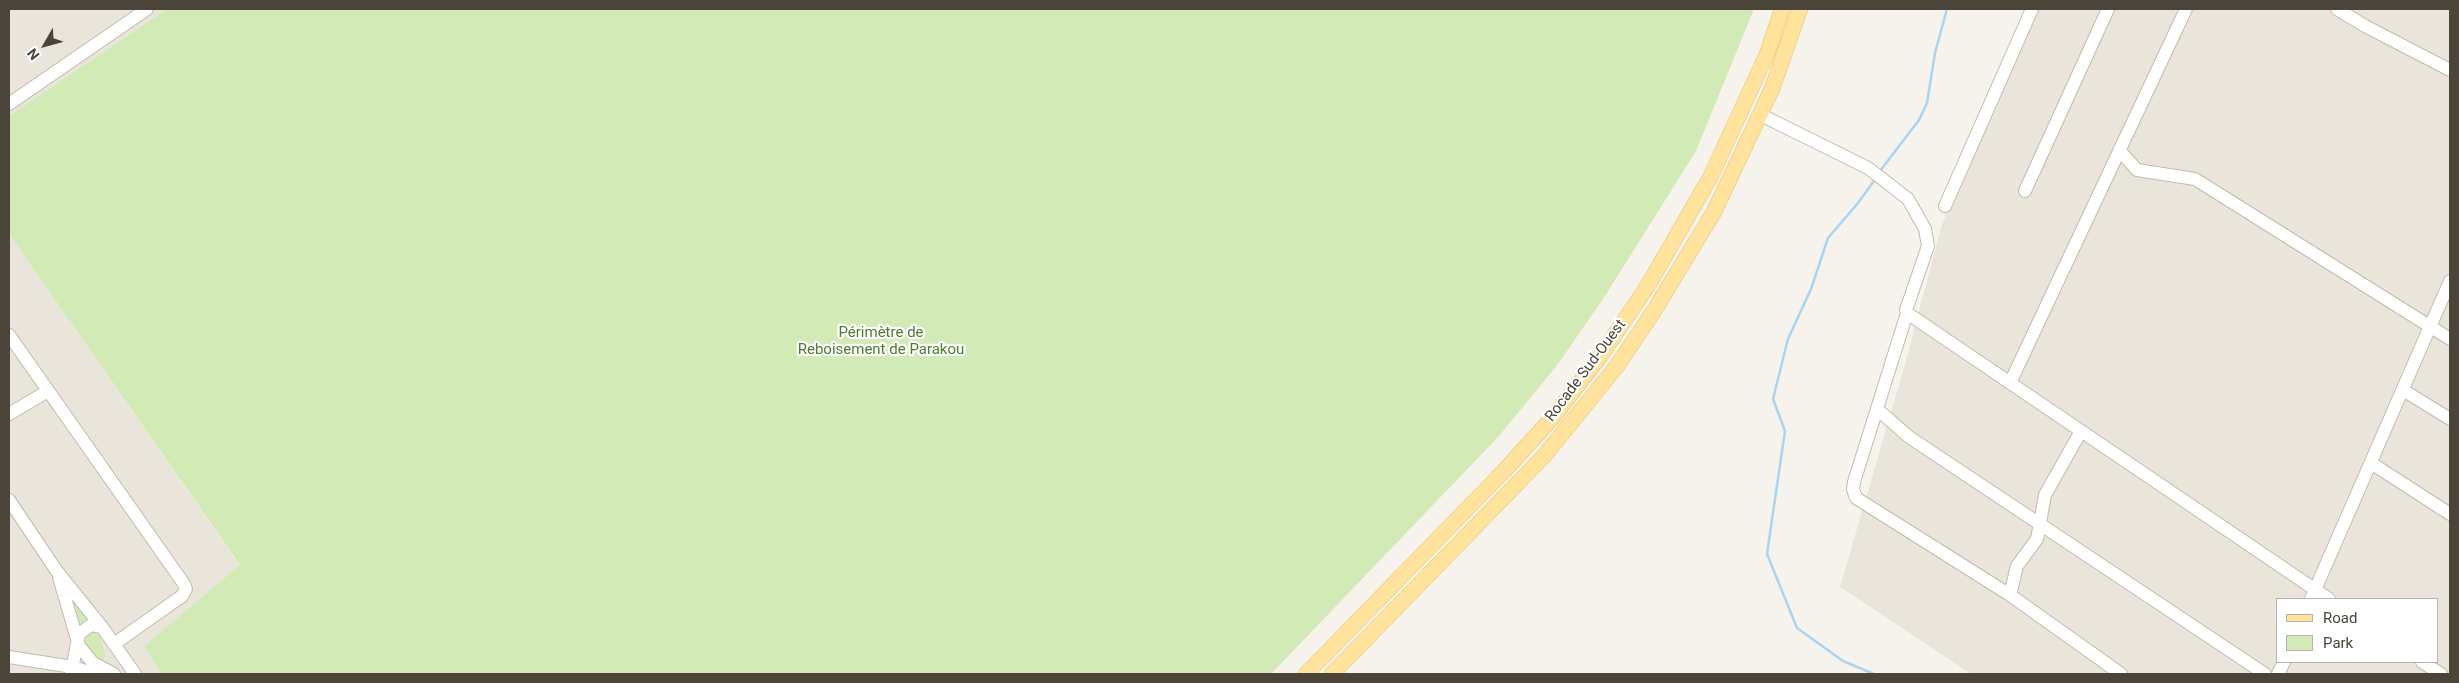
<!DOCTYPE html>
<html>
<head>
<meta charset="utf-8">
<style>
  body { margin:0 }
  #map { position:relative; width:2459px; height:683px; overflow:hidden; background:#f6f3ec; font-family:Roboto,sans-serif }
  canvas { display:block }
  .frame { position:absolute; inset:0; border:10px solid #4b4439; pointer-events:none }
  .legend { position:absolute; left:2276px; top:598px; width:162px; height:65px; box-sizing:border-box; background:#fff; border:1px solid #b7b4b0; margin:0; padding:6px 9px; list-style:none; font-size:15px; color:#4b4439 }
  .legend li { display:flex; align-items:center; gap:10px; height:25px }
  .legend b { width:25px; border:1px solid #b7b4b0 }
  .north { position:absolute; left:20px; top:20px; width:50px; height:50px; -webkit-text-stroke:4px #fff; paint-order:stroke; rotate:232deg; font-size:14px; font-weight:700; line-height:20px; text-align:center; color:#4b4439 }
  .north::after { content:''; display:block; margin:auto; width:18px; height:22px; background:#4b4439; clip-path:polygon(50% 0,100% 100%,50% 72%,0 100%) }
</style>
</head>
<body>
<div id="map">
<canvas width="2459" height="683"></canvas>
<div class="frame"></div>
<ul class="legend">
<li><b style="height:6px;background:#ffe39c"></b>Road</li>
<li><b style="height:14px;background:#d2eab5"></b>Park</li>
</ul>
<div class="north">N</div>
</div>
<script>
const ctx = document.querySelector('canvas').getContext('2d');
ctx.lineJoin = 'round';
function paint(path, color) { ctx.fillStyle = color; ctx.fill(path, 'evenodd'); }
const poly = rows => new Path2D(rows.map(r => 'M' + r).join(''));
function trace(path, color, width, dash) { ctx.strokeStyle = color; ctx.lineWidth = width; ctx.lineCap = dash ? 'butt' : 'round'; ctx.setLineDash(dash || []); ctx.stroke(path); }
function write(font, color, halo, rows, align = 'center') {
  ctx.font = font + ' Roboto,sans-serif'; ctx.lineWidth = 4.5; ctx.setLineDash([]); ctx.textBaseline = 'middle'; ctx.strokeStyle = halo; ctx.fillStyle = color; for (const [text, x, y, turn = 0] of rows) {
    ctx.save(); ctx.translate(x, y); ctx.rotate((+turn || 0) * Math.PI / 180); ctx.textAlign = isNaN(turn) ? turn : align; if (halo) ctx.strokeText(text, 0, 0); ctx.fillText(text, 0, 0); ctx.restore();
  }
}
const residential = poly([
  [9,9,167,9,9,116],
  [2039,9,2450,9,2450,674,1971,674,1840,587,1904,368,1942,224],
  [2278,599,2438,599,2438,662,2278,662],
  [9,234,240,566,144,646,161,674,9,674]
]);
const green = poly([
  [167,9,1754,9,1696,151,1605,296,1558,364,1499,436,1271,674,161,674,144,646,240,565,9,234,9,116],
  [66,588,89,620,77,626],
  [96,631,101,639,105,655,103,661,98,661,84,643,88,632]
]);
const stream = poly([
  [1880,171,1919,120,1927,103,1935,53,1947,9],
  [1874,674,1843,661,1797,628,1767,554,1785,431,1773,399,1788,339,1811,289,1828,238,1858,203,1876,178]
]);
const minor = poly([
  [2337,9,2365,26,2450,70],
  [9,104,147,9],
  [1761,115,1868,168,1908,199,1925,229,1928,246,1906,310,1907,313,1854,482,1853,489,1856,498,2010,595,2121,674],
  [2119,150,2137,170,2195,179,2450,339],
  [2025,191,2108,9],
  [1945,206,2032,9],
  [1907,313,2329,599],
  [9,335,184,584,186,589,182,596,114,644],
  [2010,383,2186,9],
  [2403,390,2450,419],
  [1877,409,1909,437,2265,674],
  [9,414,48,391],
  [2371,463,2450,514],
  [9,500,56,570,102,627,135,674],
  [59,577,79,646,93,663,114,674],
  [2010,595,2017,566,2037,539,2045,495,2081,431],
  [2311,599,2450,281],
  [9,657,73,667,95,674],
  [2422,662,2441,674],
  [71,674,79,634,91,625,102,627],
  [2278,674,2284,662]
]);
const major = poly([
  [1306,674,1504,471,1554,416,1601,355,1647,287,1711,176,1767,54,1782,9],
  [1332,674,1544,456,1617,366,1652,314,1714,212,1772,89,1800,9]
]);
const parkNames = [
  ["Périmètre de",881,333],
  ["Reboisement de Parakou",881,350]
];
const streetNames = [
  ["Rocade Sud-Ouest",1586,371,-53]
];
paint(residential, '#eae5da');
paint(green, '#d2eab5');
trace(stream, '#a9d4f2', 2.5);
trace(minor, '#c2bbae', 14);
trace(major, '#e6c16a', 16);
trace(minor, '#fff', 12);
trace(major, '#ffe39c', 15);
write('15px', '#4a7f2a', '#fff', parkNames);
write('15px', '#4b4439', '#fff', streetNames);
</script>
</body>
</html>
